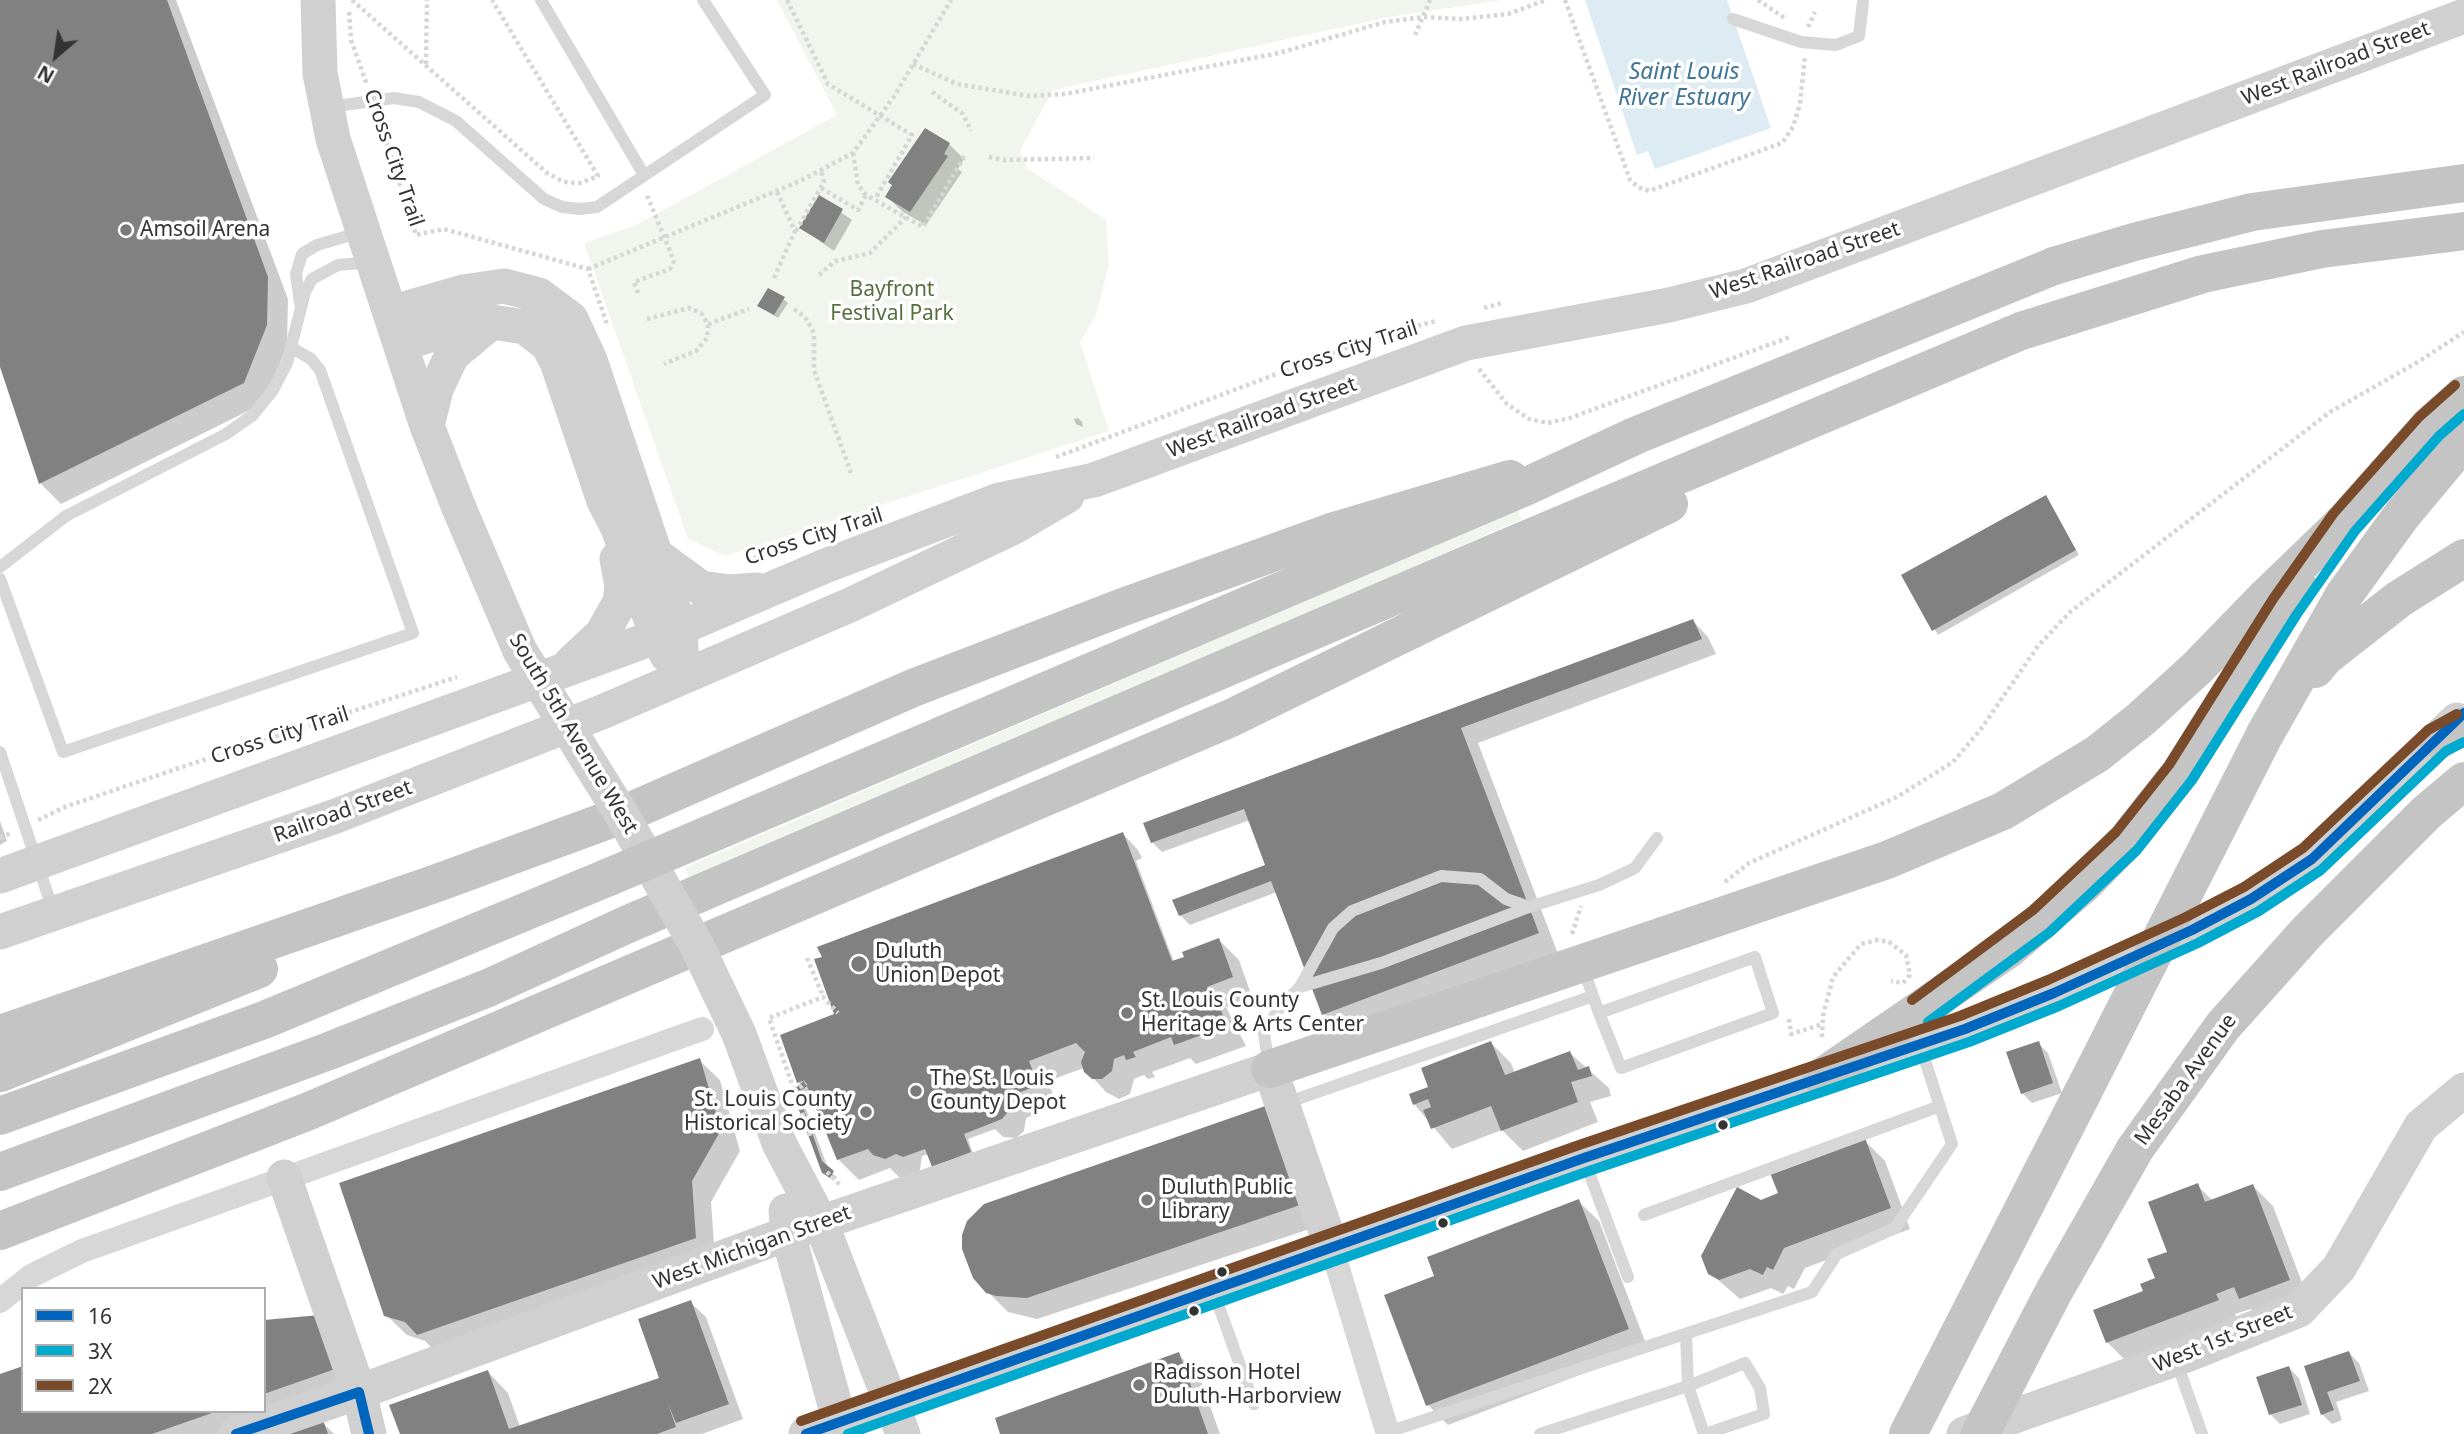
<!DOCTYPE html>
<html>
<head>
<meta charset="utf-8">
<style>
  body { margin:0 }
  #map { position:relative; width:2464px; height:1434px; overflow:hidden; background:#fff; font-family:"Noto Sans",sans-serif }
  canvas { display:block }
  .legend { position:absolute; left:21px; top:1287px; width:245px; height:126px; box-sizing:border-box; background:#fff; border:2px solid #adadad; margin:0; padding:9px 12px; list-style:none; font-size:21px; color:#333 }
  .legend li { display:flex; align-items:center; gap:14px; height:35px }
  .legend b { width:35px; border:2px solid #adadad }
  .north { position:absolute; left:21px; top:21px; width:70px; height:70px; -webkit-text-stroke:5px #fff; paint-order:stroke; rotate:209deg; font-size:19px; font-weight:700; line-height:28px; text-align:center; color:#333 }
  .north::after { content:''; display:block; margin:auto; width:24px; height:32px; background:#333; clip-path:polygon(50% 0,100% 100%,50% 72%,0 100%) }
</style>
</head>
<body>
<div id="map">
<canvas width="2464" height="1434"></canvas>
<ul class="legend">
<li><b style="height:9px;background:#0065bd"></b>16</li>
<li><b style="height:9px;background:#00a9ce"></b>3X</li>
<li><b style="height:9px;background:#7a4b2a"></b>2X</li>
</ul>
<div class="north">N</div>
</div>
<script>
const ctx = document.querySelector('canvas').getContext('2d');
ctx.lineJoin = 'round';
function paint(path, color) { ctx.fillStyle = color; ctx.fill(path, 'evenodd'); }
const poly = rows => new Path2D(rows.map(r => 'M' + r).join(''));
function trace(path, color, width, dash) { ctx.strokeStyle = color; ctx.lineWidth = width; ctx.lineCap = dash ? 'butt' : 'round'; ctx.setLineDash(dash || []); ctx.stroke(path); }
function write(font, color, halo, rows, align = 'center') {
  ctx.font = font + ' "Noto Sans",sans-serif'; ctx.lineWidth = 7; ctx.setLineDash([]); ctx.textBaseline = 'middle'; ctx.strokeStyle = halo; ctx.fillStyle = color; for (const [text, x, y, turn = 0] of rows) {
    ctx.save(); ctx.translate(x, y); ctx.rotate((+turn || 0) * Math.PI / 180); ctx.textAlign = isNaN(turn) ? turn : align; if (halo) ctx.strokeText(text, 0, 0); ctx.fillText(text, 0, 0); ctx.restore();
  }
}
const green = poly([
  [777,0,1502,0,1389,17,1053,90,1020,151,1027,168,1106,220,1109,264,1096,315,1080,342,1109,431,725,556,688,539,584,243,636,225,837,115],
  [1518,510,1522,519,1365,588,689,877,684,868]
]);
const water = poly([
  [1585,0,1727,0,1771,128,1655,169,1648,151,1637,155]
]);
const shadow = poly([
  [0,0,176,0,288,299,287,346,264,403,61,504,41,484,0,361],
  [949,144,964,159,958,169,962,172,926,225,903,212,887,197],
  [819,197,852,220,834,251,801,228],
  [783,299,788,303,778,318,759,306],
  [1078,418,1082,422,1083,427,1076,424,1074,419],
  [2046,497,2079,555,1938,635,1903,575],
  [1693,621,1708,637,1716,654,1478,743,1558,954,1344,1035,1324,1014,1277,892,1190,925,1180,915,1270,872,1250,820,1162,852,1152,842],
  [0,821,7,841,0,845],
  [1123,834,1138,850,1142,858,1136,861,1174,962,1219,940,1239,960,1252,997,1226,1007,1246,1046,1196,1064,1190,1058,1152,1072,1155,1077,1148,1079,1144,1075,1134,1079,1130,1094,1119,1099,1106,1092,1084,1068,1048,1081,1057,1105,1026,1118,1024,1131,1016,1138,1003,1137,995,1129,968,1139,974,1156,938,1170,929,1154,922,1156,920,1170,910,1178,899,1177,890,1168,859,1180,838,1159,811,1090,802,1098,829,1171,837,1177,835,1180,818,1162,794,1091,802,1085,798,1082,837,1015],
  [1491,1043,1511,1063,1515,1073,1570,1053,1609,1088,1611,1096,1590,1102,1598,1122,1523,1151,1502,1130,1452,1149,1414,1104,1431,1088],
  [2038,1043,2048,1053,2062,1093,2032,1103,2022,1093],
  [699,1060,720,1080,740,1151,711,1202,715,1258,438,1354,425,1341,407,1335,386,1315],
  [1270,1106,1322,1225,1037,1319,1008,1312,987,1291],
  [1864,1140,1885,1161,1910,1229,1805,1268,1794,1289,1788,1286,1783,1294,1771,1288,1740,1299,1710,1273,1761,1202,1780,1194],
  [2197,1185,2213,1201,2253,1186,2273,1206,2309,1301,2261,1319,2251,1309,2235,1314,2238,1321,2128,1363,2107,1342,2157,1279],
  [1578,1201,1599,1221,1648,1349,1448,1425,1428,1405,1436,1277],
  [690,1302,706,1317,743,1419,702,1434,401,1434,488,1372,508,1393,520,1427,664,1386],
  [264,1321,340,1337,358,1388,228,1434,0,1434,0,1376,23,1411,264,1411],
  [2349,1353,2359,1363,2369,1391,2336,1402,2342,1420,2332,1424,2322,1414,2306,1367],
  [1178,1354,1199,1375,1220,1434,1002,1434],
  [2289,1368,2299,1378,2310,1414,2280,1424,2270,1414],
  [322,1422,334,1434,289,1434]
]);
const building = poly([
  [0,0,167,0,268,277,267,325,244,383,39,484,0,367],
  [925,128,950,143,944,154,948,156,910,212,885,197,892,185,888,182],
  [819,195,843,209,824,243,799,228],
  [768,288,785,297,774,315,757,306],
  [2046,495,2076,550,1932,631,1901,575],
  [1693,619,1702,639,1461,728,1539,933,1322,1015,1271,881,1179,916,1172,900,1265,865,1244,809,1151,843,1143,823],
  [1123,832,1172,961,1184,957,1182,952,1219,938,1233,977,1207,987,1213,1006,1219,1005,1227,1026,1174,1045,1171,1037,1133,1052,1136,1057,1126,1060,1124,1055,1114,1059,1112,1071,1102,1079,1092,1079,1084,1072,1081,1062,1085,1052,1076,1043,1029,1061,1038,1085,1011,1096,1011,1108,1002,1119,964,1134,971,1152,932,1167,925,1149,903,1157,896,1154,885,1159,873,1155,868,1149,837,1160,807,1086,798,1093,822,1161,834,1171,830,1178,822,1173,792,1091,805,1080,797,1083,780,1035,834,1014,814,959,822,957,817,947],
  [1491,1041,1505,1075,1570,1051,1578,1070,1589,1066,1592,1076,1571,1082,1578,1102,1501,1131,1491,1106,1431,1129,1423,1110,1431,1107,1428,1099,1413,1105,1409,1094,1428,1087,1421,1068],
  [2039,1041,2053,1083,2021,1094,2006,1052],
  [700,1058,721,1130,692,1181,696,1238,417,1335,405,1322,384,1316,339,1183],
  [1271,1104,1303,1204,1027,1298,996,1296,986,1293,973,1278,962,1249,962,1235,967,1221,984,1204],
  [1865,1138,1891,1208,1784,1248,1773,1270,1767,1267,1763,1275,1750,1269,1719,1280,1708,1274,1701,1256,1737,1187,1761,1200,1778,1193,1770,1173],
  [2198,1183,2205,1202,2253,1184,2290,1280,2239,1299,2234,1287,2216,1294,2219,1300,2106,1343,2093,1310,2143,1291,2140,1284,2155,1278,2147,1259,2167,1252,2148,1202],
  [1579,1199,1629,1329,1426,1406,1384,1295,1434,1276,1427,1257],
  [691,1300,729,1404,676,1423,668,1404,676,1427,657,1434,400,1434,389,1405,488,1370,509,1429,659,1378,638,1319],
  [320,1315,338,1368,264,1394,264,1320],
  [2349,1351,2360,1381,2327,1392,2334,1410,2321,1415,2304,1366],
  [1179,1352,1208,1434,1000,1434,995,1418],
  [23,1366,23,1411,215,1412,152,1434,0,1434,0,1374],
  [2289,1366,2302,1405,2269,1415,2256,1377],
  [323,1420,328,1434,285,1434]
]);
const path = poly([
  [352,0,547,173,564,182,580,183,598,176,492,0],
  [787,0,828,84,912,135,875,199],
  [1565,0,1630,180,1638,187,1649,191,1782,143,1793,127,1800,104,1805,56],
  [1758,0,1786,19],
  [349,12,351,40,367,85],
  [1808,27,1815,12],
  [1415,35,1430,0],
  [426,64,427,0],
  [913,64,957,84,1029,96,1065,94,1279,53,1385,22,1424,17,1461,19,1508,14,1546,0],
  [932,92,963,114,971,131],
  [378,116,416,235,444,229,588,269,607,324],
  [853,153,858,185,866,195,923,227,965,155],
  [989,157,1004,160,1094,158],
  [821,188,858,210,866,195],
  [796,231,824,182,821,170],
  [588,269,800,181,853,153,895,95,951,0],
  [819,275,835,261,870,253,906,217],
  [774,278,795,231,776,190],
  [638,293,634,282,670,269,674,261,646,193],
  [1484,308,1502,303],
  [794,309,805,317,814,333,814,370,851,473],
  [647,319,689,308,701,313,708,324,707,338,696,351,664,364],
  [708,324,749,309],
  [1479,369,1507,404,1529,419,1548,423,1570,418,1790,337],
  [1056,457,1375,337,1436,321],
  [747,560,793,547],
  [38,820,65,807,179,768,457,677],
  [0,838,11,833],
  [1725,882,1749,863,1897,797,1953,762,1981,729,2038,646,2070,612,2330,412,2418,362,2464,332],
  [1572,934,1581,906],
  [807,958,823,996],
  [1789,1019,1791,1034,1823,1024],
  [1822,1037,1823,1016,1833,977,1861,944,1877,940,1889,942,1906,955,1910,975,1903,983,1891,981],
  [794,1092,806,1083],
  [810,1136,769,1018,823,997,838,1013],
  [827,1172,841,1186]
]);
const lane = poly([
  [541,0,644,175],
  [1733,19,1801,42,1836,45,1859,36,1863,2],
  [329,107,394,98,419,102,456,121,544,199,562,207,580,209,597,207,765,95,703,0],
  [300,303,296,274,302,254,317,245,361,232],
  [0,567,66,516,226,434,253,415,273,390,287,363,305,292,312,279,338,265,372,262],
  [0,579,63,752,413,633,320,370,311,359,292,348],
  [0,752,54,913],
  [1582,968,1588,982,1599,1013,1621,1068,1773,1013,1755,957,1599,1013],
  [1300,987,1381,963,1529,907,1599,885,1635,868,1657,838],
  [1269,1066,1264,1034,1277,1011,1300,987,1333,928,1352,911,1441,876,1480,879,1506,899,1529,907],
  [1283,1104,1593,996],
  [1584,1159,1628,1277],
  [1644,1215,1940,1106],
  [1214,1293,1254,1404],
  [1686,1334,1688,1386,1704,1434],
  [2176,1360,2202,1434],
  [1385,1433,1812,1292,1837,1254,1895,1228,1952,1144,1921,1048],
  [1540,1434,1688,1386,1745,1363,1760,1388,1764,1414,1705,1434]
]);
const street = poly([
  [1332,1249,1388,1434],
  [0,1301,31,1276,82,1251,702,1029]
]);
const secondary = poly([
  [318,0,320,73,333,139,427,426,459,508],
  [390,313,463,292,504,286,539,295,571,319,590,360,680,628,681,651],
  [401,344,452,328,492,322,525,327,548,345,557,362,604,501,618,528,657,636,667,655],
  [427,426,436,389,452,355,489,324],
  [656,555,701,588,730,592,756,590],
  [571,663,602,634,620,602,622,586,617,559],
  [0,876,680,628,825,566,999,500,1094,480,1466,343,1669,305,1746,286,2464,16],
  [0,932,336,816,602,712,850,605,1014,527,1067,496],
  [779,1143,821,1223,903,1434],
  [284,1177,359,1392,369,1434],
  [786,1211,788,1234,843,1434],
  [236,1434,359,1392,776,1238,1270,1069,1332,1249],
  [806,1434,1584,1158,1965,1029,2054,993,2192,930,2251,899,2312,859,2457,720],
  [1964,1434,2189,1354,2299,1310,2339,1268,2421,1126,2464,1090]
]);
const highway = poly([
  [2054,266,2134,242,2252,212,2464,183],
  [2315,669,2325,657,2399,599,2464,558],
  [2265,734,2344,595,2402,515,2464,441],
  [2438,740,2464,726],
  [0,1034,437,883,622,815,913,688,1123,607,1331,532,1510,479],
  [1270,1069,1887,860,2003,811,2097,754,2141,719,2197,668,2264,599,2344,522,2429,426,2464,395],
  [0,1073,259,969],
  [1822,1077,2010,948,2085,883,2126,841,2180,773,2298,586],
  [0,1116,264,1020,609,877],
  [0,1172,329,1051,488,988,628,924,1506,548,2021,331,2203,274,2322,249,2464,231],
  [0,1231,309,1111,1231,718,1669,504],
  [1908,1434,2083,1092],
  [1980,1434,2053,1293,2135,1149,2223,1026,2308,931,2426,813,2464,781]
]);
const secondaryBridge = poly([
  [459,508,520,651,622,815,697,946,739,1034,779,1143]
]);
const highwayBridge = poly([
  [609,877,1525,487,1637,435,2054,266],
  [2083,1092,2265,734]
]);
const bus1 = poly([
  [236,1434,359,1392,369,1434],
  [806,1434,1584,1158,1965,1029,2054,993,2192,930,2251,899,2312,859,2464,713]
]);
const bus2 = poly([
  [1928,1022,2050,932,2137,850,2192,780,2297,614,2355,531,2439,436,2464,414],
  [848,1434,1589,1171,1969,1042,2059,1006,2198,943,2259,911,2321,870,2446,751,2464,742]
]);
const bus3 = poly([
  [1912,1000,2033,910,2116,832,2169,765,2273,599,2333,514,2419,417,2455,385],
  [801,1421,1579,1145,1960,1016,2048,980,2186,917,2244,887,2303,848,2428,730,2457,714]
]);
const markers = [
  [126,230,7,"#7a7a7a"],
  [859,964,9,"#7a7a7a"],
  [1127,1013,7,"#7a7a7a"],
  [916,1091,7,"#7a7a7a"],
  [866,1112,7,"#7a7a7a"],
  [1723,1125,6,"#333"],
  [1147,1200,7,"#7a7a7a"],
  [1443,1223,6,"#333"],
  [1222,1272,6,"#333"],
  [1194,1311,6,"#333"],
  [1139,1385,7,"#7a7a7a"]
];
const streetNames = [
  ["West Railroad Street",2336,64,-21],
  ["Cross City Trail",393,158,71],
  ["West Railroad Street",1805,261,-19],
  ["Cross City Trail",1349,350,-18],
  ["West Railroad Street",1262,418,-20],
  ["Cross City Trail",814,537,-18],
  ["South 5th Avenue West",573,734,59],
  ["Cross City Trail",280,736,-18],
  ["Railroad Street",343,812,-20],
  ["Mesaba Avenue",2186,1080,-54],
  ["West Michigan Street",752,1248,-20],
  ["West 1st Street",2223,1339,-22]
];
const poiNames = [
  ["Amsoil Arena",140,230],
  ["Duluth",875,952],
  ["Union Depot",875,976],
  ["St. Louis County",1141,1001],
  ["Heritage & Arts Center",1141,1025],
  ["The St. Louis",930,1079],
  ["County Depot",930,1103],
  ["St. Louis County",852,1100,"right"],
  ["Historical Society",852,1124,"right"],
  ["Duluth Public",1161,1188],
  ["Library",1161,1212],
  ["Radisson Hotel",1153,1373],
  ["Duluth-Harborview",1153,1397]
];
const parkNames = [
  ["Bayfront",892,290],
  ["Festival Park",892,314]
];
const waterNames = [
  ["Saint Louis",1684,72],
  ["River Estuary",1684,98]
];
paint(green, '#f1f5ed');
paint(water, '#ddebf3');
paint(shadow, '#0003');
paint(building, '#818181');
trace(path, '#d6d6d6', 4.5, [3.5, 3.5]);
trace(lane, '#d7d7d7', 12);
trace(street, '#d7d7d7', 24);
trace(secondary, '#d0d0d0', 35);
trace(highway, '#c4c4c4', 38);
trace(secondaryBridge, '#d0d0d0', 35);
trace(highwayBridge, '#c4c4c4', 38);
trace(bus1, '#0065bd', 10);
trace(bus2, '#00a9ce', 10);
trace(bus3, '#7a4b2a', 10);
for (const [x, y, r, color] of markers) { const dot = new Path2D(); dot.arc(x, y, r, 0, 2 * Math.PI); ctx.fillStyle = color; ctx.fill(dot); trace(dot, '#fff', 2.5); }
write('21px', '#333', '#fff', streetNames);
write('21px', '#333', '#fff', poiNames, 'left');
write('21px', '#56703f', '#fff', parkNames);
write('italic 23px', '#3f7597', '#fff', waterNames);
</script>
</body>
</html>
